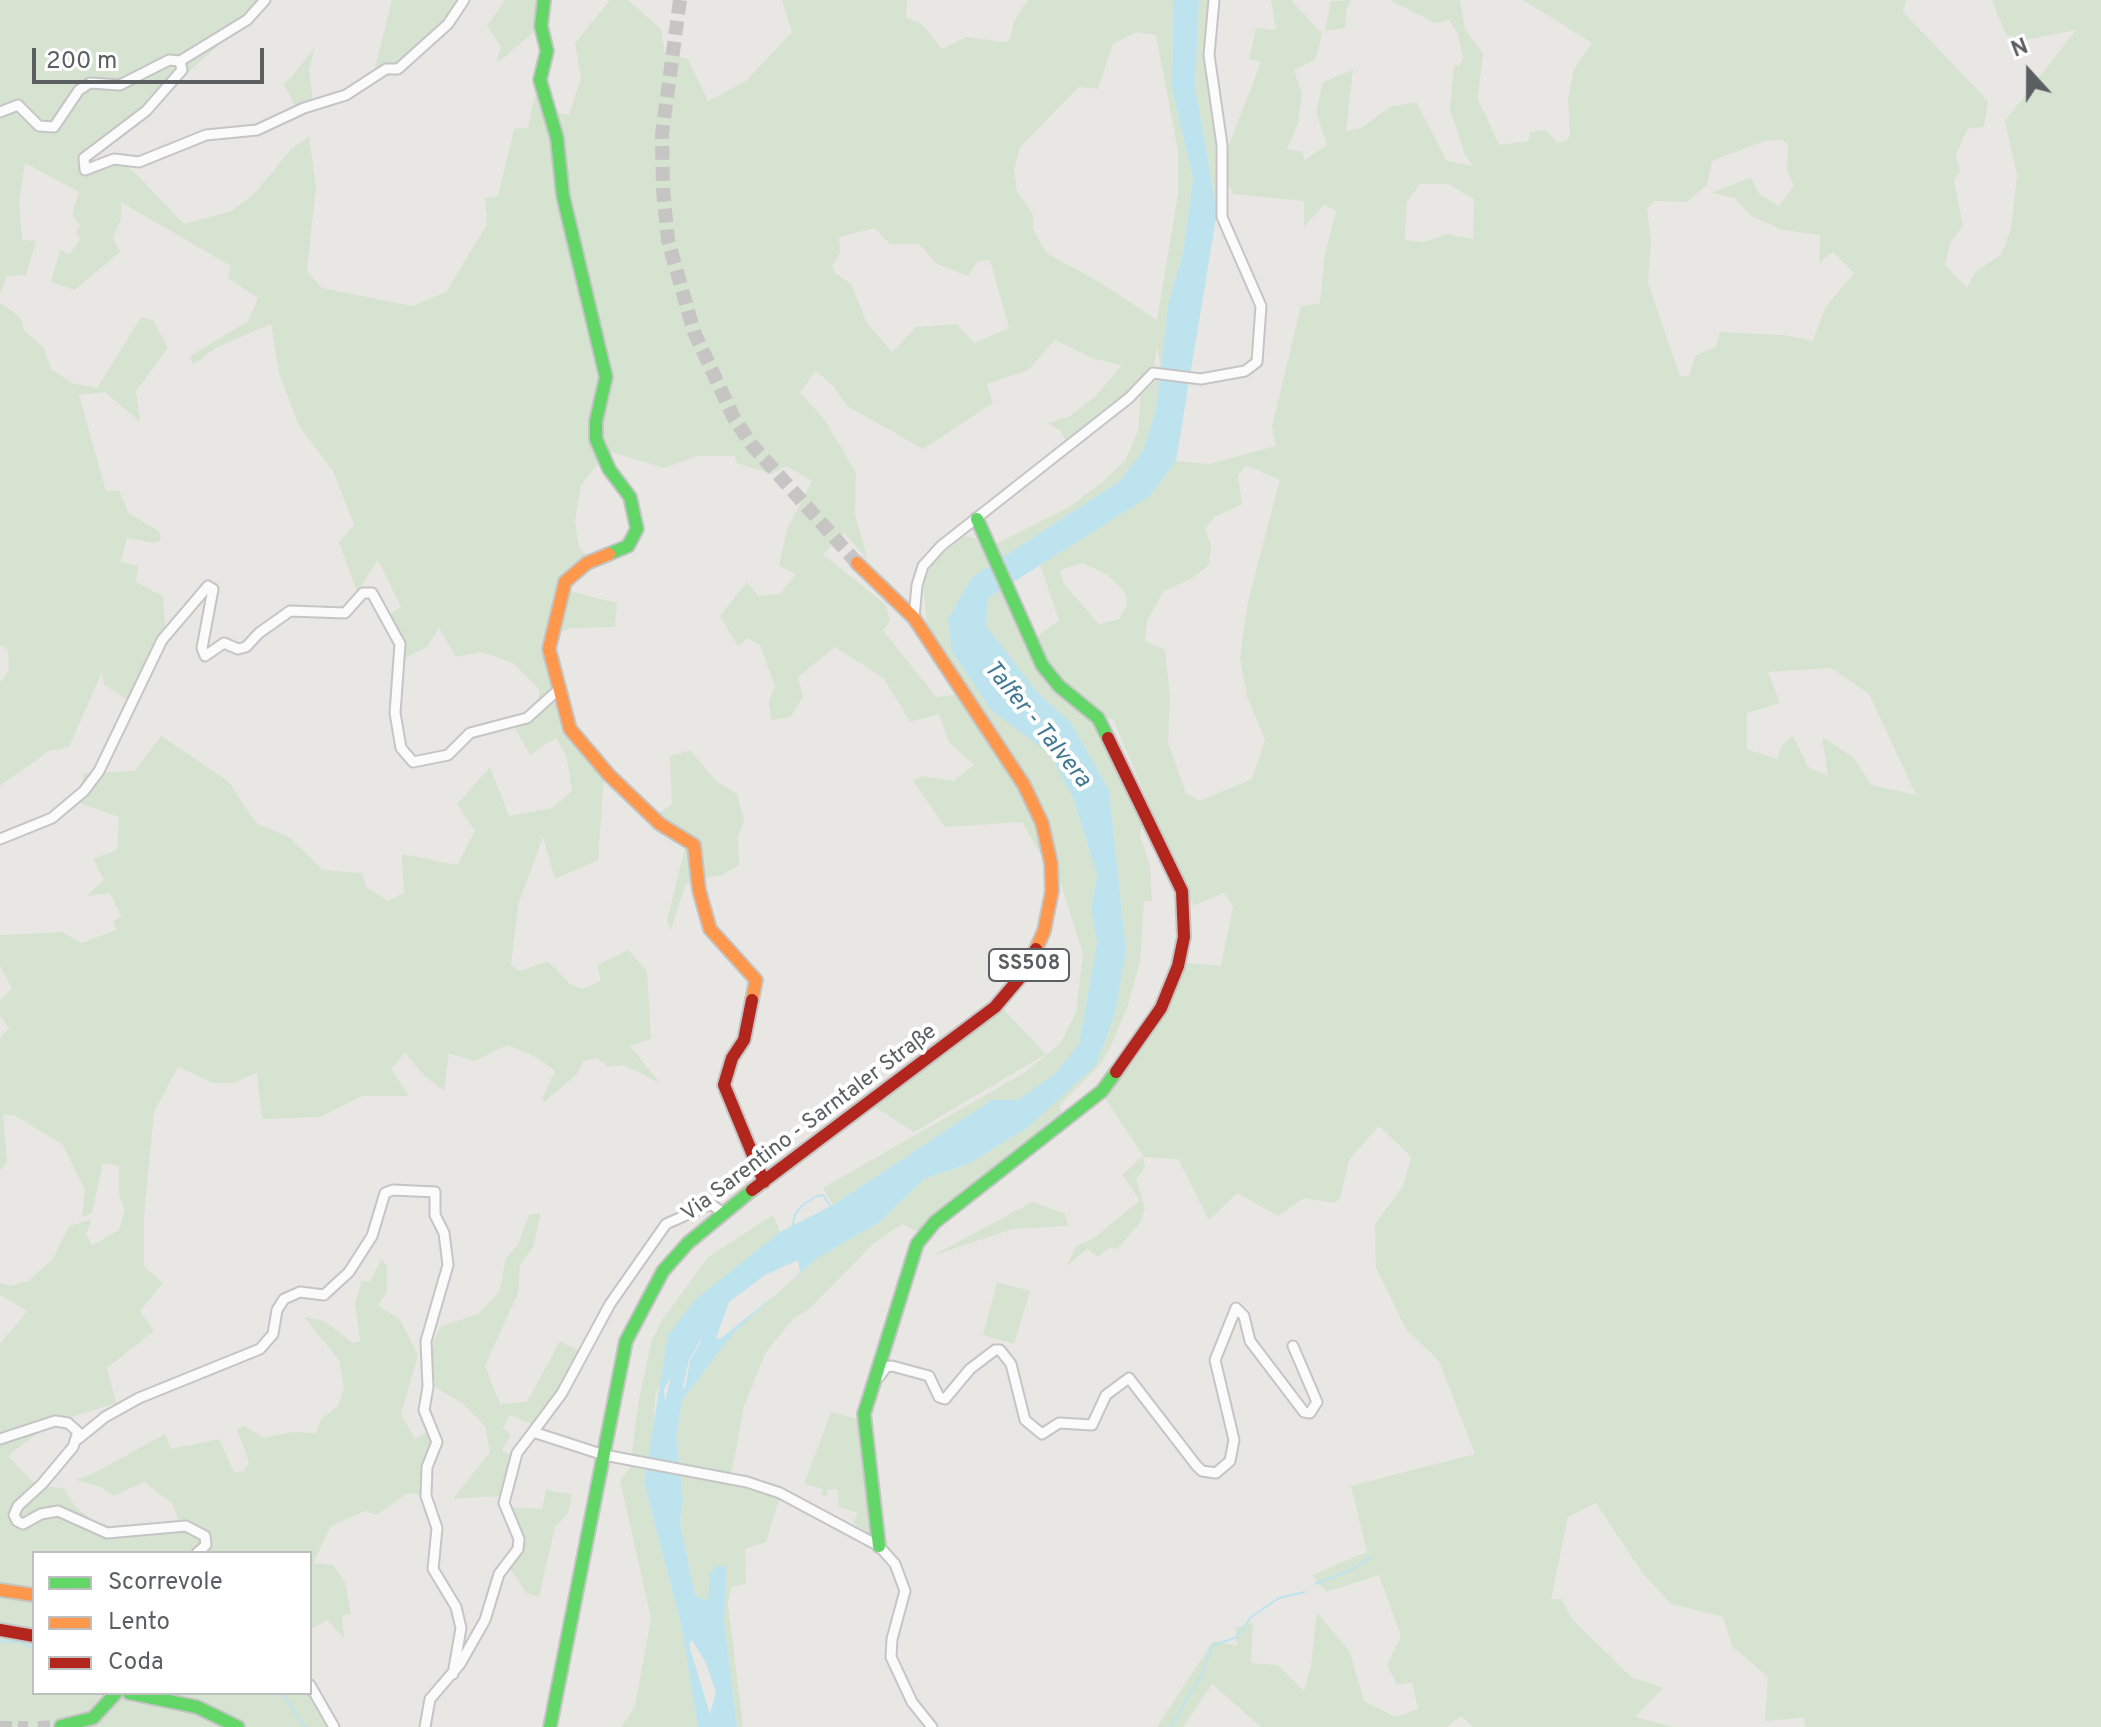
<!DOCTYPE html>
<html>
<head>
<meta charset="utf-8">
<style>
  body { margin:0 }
  #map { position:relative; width:2101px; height:1727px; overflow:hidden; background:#e9e7e4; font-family:Overpass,sans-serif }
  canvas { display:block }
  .legend { position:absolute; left:32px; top:1551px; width:280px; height:144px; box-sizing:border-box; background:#fff; border:2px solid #bdbfc0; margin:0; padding:10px 14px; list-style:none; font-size:24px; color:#5b5f61 }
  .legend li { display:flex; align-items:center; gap:16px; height:40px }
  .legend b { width:40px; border:2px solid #bdbfc0 }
  .north { position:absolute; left:1989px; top:32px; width:80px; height:80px; -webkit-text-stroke:6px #fff; paint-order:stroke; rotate:339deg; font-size:22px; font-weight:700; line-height:32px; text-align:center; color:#5b5f61 }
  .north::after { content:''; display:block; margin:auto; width:28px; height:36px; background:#5b5f61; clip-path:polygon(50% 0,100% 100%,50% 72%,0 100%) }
  .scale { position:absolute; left:32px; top:48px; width:232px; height:36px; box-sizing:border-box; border:4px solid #5b5f61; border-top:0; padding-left:10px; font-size:24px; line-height:28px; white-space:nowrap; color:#5b5f61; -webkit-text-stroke:6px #fff; paint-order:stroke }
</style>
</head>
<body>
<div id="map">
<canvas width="2101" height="1727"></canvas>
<ul class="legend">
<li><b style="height:10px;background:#63d668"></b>Scorrevole</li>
<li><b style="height:10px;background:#ff974d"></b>Lento</li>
<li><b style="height:10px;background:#b3261e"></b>Coda</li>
</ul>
<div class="north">N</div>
<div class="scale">200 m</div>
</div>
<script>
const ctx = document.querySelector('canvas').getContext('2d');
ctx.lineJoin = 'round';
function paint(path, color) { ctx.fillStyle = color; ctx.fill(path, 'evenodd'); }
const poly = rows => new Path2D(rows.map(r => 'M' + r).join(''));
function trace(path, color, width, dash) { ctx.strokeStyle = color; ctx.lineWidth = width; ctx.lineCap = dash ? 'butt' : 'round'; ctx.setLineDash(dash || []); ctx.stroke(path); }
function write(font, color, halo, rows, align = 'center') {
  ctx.font = font + ' Overpass,sans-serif'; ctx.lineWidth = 8; ctx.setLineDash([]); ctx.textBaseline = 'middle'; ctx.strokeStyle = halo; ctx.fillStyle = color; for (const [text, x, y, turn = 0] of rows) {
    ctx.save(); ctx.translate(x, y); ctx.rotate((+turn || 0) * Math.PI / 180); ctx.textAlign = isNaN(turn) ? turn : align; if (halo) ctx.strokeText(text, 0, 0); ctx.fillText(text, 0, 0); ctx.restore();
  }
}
const green = poly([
  [0,0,261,0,243,24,90,159,94,163,110,154,134,172,184,224,232,211,256,192,291,149,309,137,316,186,307,271,322,288,412,306,446,292,487,224,485,198,498,196,514,129,528,127,538,82,553,112,569,115,581,78,575,43,610,0,628,0,661,29,665,53,688,59,708,101,746,81,792,32,782,0,907,0,906,18,922,24,942,49,966,37,1004,42,1010,39,1014,21,1028,0,1173,0,1172,89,1193,179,1183,253,1168,305,1156,409,1143,451,1120,481,972,577,948,619,951,650,991,709,1050,754,1073,798,1097,875,1091,909,1097,943,1079,1044,1055,1074,1018,1100,992,1100,833,1205,823,1188,1024,1073,1060,1044,1076,1012,1083,954,1059,878,1054,844,1048,845,1045,862,1022,822,945,827,913,781,922,776,953,781,974,765,949,742,939,714,910,722,884,679,835,647,798,677,803,697,790,717,771,720,769,700,775,686,760,645,748,638,738,646,720,616,747,582,758,596,780,594,796,574,779,566,787,529,812,481,786,466,772,474,736,463,735,456,697,456,664,468,608,451,581,485,575,521,579,548,587,555,586,567,570,591,617,603,615,627,571,628,555,634,553,650,569,717,650,811,661,812,672,804,670,756,690,750,716,781,737,794,744,821,738,836,739,865,723,875,693,879,685,886,671,930,667,921,686,844,659,827,604,775,598,860,555,879,543,837,518,905,511,965,520,971,548,961,570,984,582,989,601,981,597,965,628,950,647,971,651,1039,630,1046,660,1083,623,1065,608,1067,597,1058,583,1061,577,1074,544,1102,542,1099,555,1071,536,1057,508,1045,474,1061,449,1053,444,1091,425,1076,405,1053,391,1069,409,1096,362,1096,320,1117,262,1119,257,1073,233,1083,213,1083,178,1067,154,1112,144,1216,144,1266,163,1283,140,1311,154,1331,107,1368,116,1403,49,1424,8,1456,36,1485,63,1488,75,1506,105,1530,179,1523,173,1504,144,1482,114,1496,101,1487,75,1480,92,1474,165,1434,171,1449,219,1439,234,1472,244,1471,249,1462,237,1430,243,1425,264,1438,291,1432,316,1433,321,1419,338,1406,344,1387,339,1360,304,1317,324,1321,353,1343,360,1341,355,1303,362,1281,370,1282,381,1259,387,1265,387,1292,378,1305,400,1320,418,1355,401,1414,415,1439,428,1431,433,1444,422,1466,422,1495,408,1493,376,1515,365,1511,331,1526,313,1563,333,1565,345,1582,351,1614,342,1616,344,1638,327,1620,310,1630,310,1553,34,1553,34,1693,310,1693,310,1678,338,1727,0,1727,0,1344,27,1311,0,1295,0,1283,10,1286,28,1281,53,1259,69,1226,92,1219,86,1234,92,1245,119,1230,125,1211,119,1195,119,1166,103,1163,92,1213,82,1217,85,1190,63,1145,16,1116,3,1114,7,1161,0,1171,0,1038,9,1028,0,1016,0,1001,12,988,0,966,0,935,62,932,82,943,116,930,113,922,121,916,110,893,87,896,104,880,93,859,117,850,119,817,82,804,83,773,135,771,161,736,229,782,256,823,290,838,323,870,362,873,366,887,388,901,404,893,402,854,457,865,475,831,457,804,490,767,509,816,552,808,572,791,566,755,556,738,530,755,513,725,538,709,539,689,513,663,481,652,456,657,439,628,427,647,396,662,395,638,381,621,401,607,378,560,357,592,339,542,354,525,333,471,299,426,279,373,271,324,216,348,193,365,190,356,248,321,258,298,228,278,231,266,121,202,121,218,113,238,120,252,75,290,51,282,60,250,70,254,80,239,75,232,80,226,72,215,79,192,25,163,19,201,22,240,36,241,26,275,7,276,0,294],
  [1137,32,1156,35,1178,151,1178,195,1157,320,1096,280,1046,253,1033,229,1033,214,1017,192,1014,170,1020,147,1079,87,1098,89,1113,44],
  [874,228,890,244,919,244,937,264,968,276,978,261,990,260,1009,328,974,343,957,324,916,327,892,352,867,323,851,284,835,273,832,266,840,253,839,237],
  [1055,340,1094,359,1122,365,1095,397,1068,417,1047,423,1060,430,1068,445,1143,385,1153,373,1157,346,1162,375,1141,395,1138,431,1125,461,1100,484,1069,507,984,550,975,538,965,536,935,559,923,582,927,625,1011,766,1008,770,961,694,936,697,883,630,890,621,886,605,823,554,844,533,868,560,855,515,856,473,826,422,800,392,816,371,833,386,847,406,923,449,993,403,987,384,1028,370],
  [392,0,464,0,448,24,398,69,373,76],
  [505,0,544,0,541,26,496,64,501,47,487,26],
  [1199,0,1211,0,1217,212,1195,86],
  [1271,0,1291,0,1322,34,1315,60,1294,70,1302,94,1298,123,1287,149,1303,152,1304,160,1327,145,1316,112,1323,82,1353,70,1346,131,1361,128,1390,107,1416,102,1447,161,1473,166,1465,155,1450,109,1454,65,1459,66,1463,58,1458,34,1449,20,1435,23,1389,0,1460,0,1465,30,1483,53,1478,99,1499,145,1528,141,1530,132,1546,130,1557,143,1566,141,1570,135,1568,99,1574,69,1592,43,1523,0,1906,0,1903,12,1988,101,1984,127,1967,129,1956,155,1960,172,1954,180,1963,226,1950,243,1945,265,1967,288,1975,272,2001,255,2011,230,2017,175,2005,121,2076,30,2026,40,2006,35,1992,0,2101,0,2101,1727,1805,1727,1804,1718,1765,1721,1768,1677,1732,1646,1723,1617,1671,1604,1643,1574,1596,1503,1568,1517,1551,1599,1561,1599,1573,1620,1631,1677,1663,1688,1635,1717,1674,1727,1473,1727,1461,1716,1446,1727,1261,1727,1212,1684,1183,1727,1157,1727,1213,1641,1237,1646,1235,1628,1253,1622,1251,1663,1278,1665,1304,1691,1311,1666,1317,1612,1350,1652,1364,1701,1395,1717,1418,1709,1412,1682,1397,1685,1387,1665,1401,1636,1379,1575,1326,1592,1312,1575,1367,1552,1351,1486,1475,1454,1439,1361,1406,1329,1376,1268,1375,1224,1403,1186,1411,1157,1379,1126,1349,1160,1340,1199,1332,1203,1304,1198,1278,1216,1237,1193,1209,1220,1178,1159,1143,1157,1145,1167,1136,1179,1145,1209,1140,1223,1117,1249,1110,1247,1098,1257,1087,1249,1067,1266,1076,1246,1094,1238,1140,1200,1122,1175,1143,1156,1103,1095,1161,1009,1179,962,1221,966,1233,907,1224,893,1194,905,1189,899,1113,719,1104,720,1088,702,1060,684,1033,640,1059,620,1040,565,1151,495,1176,461,1209,464,1276,446,1272,426,1301,306,1320,303,1325,253,1336,211,1324,205,1304,227,1304,201,1233,194,1224,175,1225,155,1261,62,1249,59,1256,28,1276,30],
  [1781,140,1788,144,1787,170,1794,186,1779,206,1759,194,1751,177,1712,193,1735,198,1751,216,1783,230,1820,235,1819,263,1833,252,1854,273,1825,308,1813,341,1785,335,1720,332,1716,347,1696,355,1689,376,1680,376,1648,283,1651,240,1647,209,1654,201,1687,202,1707,185,1712,161,1764,141],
  [1420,184,1448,184,1474,199,1473,239,1447,234,1424,242,1405,240,1407,202],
  [1246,465,1280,480,1248,601,1240,658,1247,696,1265,740,1252,779,1200,801,1186,793,1168,742,1170,696,1165,650,1145,641,1147,621,1164,591,1191,579,1209,565,1211,545,1205,529,1215,517,1242,504,1238,475],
  [1082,563,1106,574,1125,592,1127,605,1119,619,1099,624,1064,584,1060,570],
  [1831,668,1869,694,1916,795,1871,785,1854,758,1822,737,1828,776,1808,767,1793,736,1782,745,1777,759,1747,749,1747,713,1780,703,1768,672],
  [1351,0,1346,11,1345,28,1325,31,1331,1],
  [315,47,309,69,313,103,295,115,293,101,283,83,290,79],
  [0,302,21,318,24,330,44,348,51,369,72,383,97,388,141,317,153,320,168,348,136,391,140,422,105,392,79,395,106,491,119,491,129,513,159,532,161,540,154,543,127,538,121,562,138,566,136,582,163,596,166,642,136,705,104,685,102,672,69,747,49,751,0,786,0,682,9,670,8,650,0,645],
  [1001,589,1045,681,1089,712,1142,824,1140,835,1150,866,1152,901,1144,901,1140,962,1128,1005,1110,1048,1099,1066,1060,1105,1062,1123,922,1234,902,1224,872,1245,809,1309,793,1319,766,1352,744,1406,732,1470,726,1482,780,1496,766,1542,745,1549,746,1584,731,1587,728,1604,743,1727,737,1727,724,1621,726,1567,708,1601,695,1596,680,1522,683,1500,676,1436,682,1400,734,1332,816,1259,881,1221,924,1179,968,1164,1027,1128,1096,1064,1115,1014,1126,950,1109,790,1071,723,1038,693,986,626,988,598],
  [1002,1008,1046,1054,914,1132,872,1105],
  [1032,1202,1064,1213,1069,1226,1013,1229,932,1256],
  [541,1213,533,1247,520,1265,518,1293,485,1366,500,1404,527,1402,560,1341,583,1353,542,1428,510,1415,503,1428,511,1435,502,1450,511,1455,500,1496,453,1499,490,1452,485,1426,463,1404,435,1387,430,1350,441,1326,478,1314,499,1292,506,1259,518,1244,529,1215],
  [773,1215,780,1232,698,1298,655,1396,653,1435,644,1484,681,1624,698,1727,621,1727,635,1707,651,1618,620,1480,630,1468,639,1399,652,1340,662,1320,708,1257],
  [997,1282,1030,1291,1014,1344,983,1335],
  [831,1412,861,1420,870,1534,853,1523,858,1513,839,1507,838,1490,828,1489,826,1497,821,1494,823,1489,804,1484],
  [546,1490,572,1494,568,1513,555,1527,539,1597,526,1593,507,1564,518,1549,508,1507,542,1509]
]);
const water = poly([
  [1173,0,1199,0,1195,86,1217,212,1176,461,1150,496,988,598,986,626,1038,693,1071,723,1109,790,1126,950,1115,1014,1096,1065,1027,1128,968,1164,924,1179,881,1221,816,1259,734,1332,682,1400,676,1436,683,1500,680,1522,695,1596,708,1601,710,1573,717,1566,726,1566,724,1621,737,1727,698,1727,681,1624,644,1483,668,1335,696,1299,780,1232,833,1205,992,1100,1018,1100,1055,1074,1079,1044,1097,943,1091,909,1097,875,1073,798,1050,754,991,710,951,650,948,619,972,577,1120,481,1143,451,1156,409,1168,305,1183,253,1193,179,1172,89],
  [798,1260,800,1272,786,1286,720,1339,716,1338,729,1302,765,1275],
  [700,1335,701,1341,690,1361,686,1384,666,1418,664,1389,676,1367,677,1353,690,1337],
  [692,1640,706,1663,716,1692,710,1714,689,1645]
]);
const stream = poly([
  [792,1229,795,1214,804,1204,817,1196,823,1195,831,1207],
  [1315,1584,1351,1570,1371,1557],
  [0,1641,19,1642,34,1649],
  [282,1693,305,1727],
  [1170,1727,1201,1676,1212,1646,1237,1637,1251,1617,1279,1598,1305,1592]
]);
const river = poly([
  [666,1428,682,1359,703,1320]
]);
const secondaryTunnel = poly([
  [0,1727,28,1727],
  [38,1727,61,1726]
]);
const primaryTunnel = poly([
  [680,0,662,134,663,190,668,240,694,332,734,418,751,444,857,563]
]);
const street = poly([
  [180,61,182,70,146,111,84,158,85,170,114,159,139,162,206,135,257,130,304,108,346,95,386,69,398,69,448,24,464,0],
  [180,61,247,20,265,0],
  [0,112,18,105,39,126,54,127,79,90,90,83,120,85,169,60,180,61],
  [914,618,917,585,923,566,941,546,1129,398,1153,373,1201,379,1245,371,1257,362,1261,306,1222,217,1222,145,1209,55,1214,0],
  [0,839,52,818,84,791,99,771,162,640,208,586,213,589,202,648,205,656,224,643,238,649,246,647,259,633,290,611,345,613,363,593,372,593,400,644,395,713,401,748,413,762,448,755,470,733,527,718,557,691],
  [880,1376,886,1367,892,1366,929,1376,939,1397,945,1399,970,1369,995,1350,1000,1350,1011,1364,1025,1420,1042,1434,1059,1423,1092,1425,1106,1395,1129,1378,1196,1465,1202,1471,1216,1473,1230,1461,1234,1440,1215,1360,1236,1308,1244,1316,1250,1341,1304,1412,1310,1413,1317,1402,1293,1346],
  [533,1432,562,1393,610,1304,666,1224,711,1204,723,1213],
  [0,1439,55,1421,68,1423,78,1432,73,1447,42,1484,18,1506,14,1515,17,1521,23,1524,41,1514,58,1511,107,1533,186,1526,205,1536,206,1545,197,1553],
  [78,1439,105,1417,139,1398,260,1349,273,1334,277,1310,284,1299,300,1292,324,1295,349,1272,372,1236,385,1193,393,1190,435,1192,435,1215,444,1233,448,1265,426,1341,428,1387,424,1410,437,1442,427,1467,426,1496,437,1528,433,1569,456,1607,461,1628,453,1674],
  [310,1685,334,1727],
  [425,1727,430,1699,460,1664,485,1620,499,1574,518,1549,519,1539,504,1503,517,1453,533,1432,604,1455,747,1482,780,1493,879,1546,895,1564,905,1591,892,1639,891,1657,912,1702,932,1727]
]);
const fast = poly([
  [544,0,541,26,547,51,540,80,557,138,563,196,606,377,596,421,596,439,609,469,630,497,637,529,628,546,609,554],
  [977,519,1042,665,1059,686,1098,718,1108,738],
  [879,1546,864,1414,917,1244,935,1222,1102,1091,1116,1072],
  [129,1693,197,1707,238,1727],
  [61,1726,93,1718,116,1693],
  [550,1727,626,1341,663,1271,688,1243,752,1190]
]);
const slow = poly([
  [609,554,587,563,565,582,549,649,570,729,609,775,660,824,694,845,699,890,710,929,756,980,752,1000],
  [857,563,914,618,1024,785,1042,823,1051,863,1052,891,1044,931,1036,949],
  [0,1590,34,1595]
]);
const jam = poly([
  [1108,738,1182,891,1184,937,1178,966,1161,1008,1116,1072],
  [752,1000,744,1040,732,1058,724,1085,764,1182],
  [752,1190,995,1007,1024,973,1036,949],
  [0,1630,34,1636]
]);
const shields = [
  [1029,965,80]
];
const shieldNames = [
  ["SS508",1029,965]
];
const streetNames = [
  ["Via Sarentino - Sarntaler Straße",810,1124,-37]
];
const waterNames = [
  ["Talfer - Talvera",1036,725,51]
];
paint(green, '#d6e3d1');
paint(water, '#bde3ef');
trace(stream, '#bde3ef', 2);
trace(river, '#bde3ef', 14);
trace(secondaryTunnel, '#c6c5c3', 12, [12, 6]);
trace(primaryTunnel, '#c6c5c3', 14, [14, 7]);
trace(street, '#c5c5c5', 13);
trace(fast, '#c3c4c4', 16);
trace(slow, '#c3c4c4', 16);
trace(jam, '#c3c4c4', 16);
trace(street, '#fcfbfb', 9);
trace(fast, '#63d668', 12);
trace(slow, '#ff974d', 12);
trace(jam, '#b3261e', 12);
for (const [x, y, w] of shields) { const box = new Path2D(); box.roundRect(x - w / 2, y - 16, w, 32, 6); ctx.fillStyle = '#fff'; ctx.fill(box); trace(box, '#5b5f61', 2); }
write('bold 20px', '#5b5f61', null, shieldNames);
write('22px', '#5b5f61', '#fff', streetNames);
write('italic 24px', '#437993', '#fff', waterNames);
</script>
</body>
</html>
